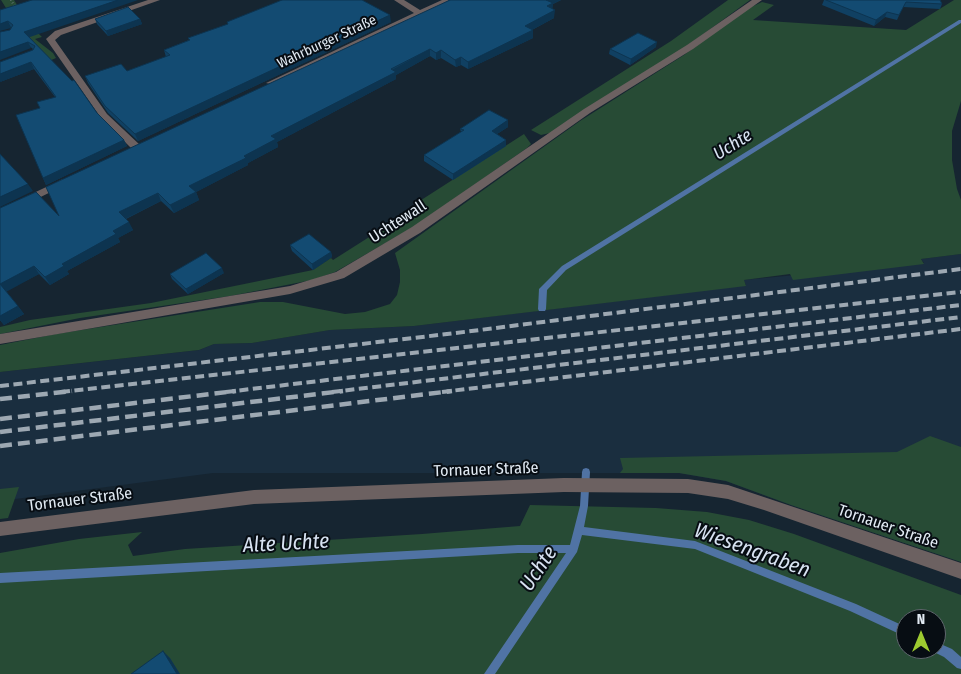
<!DOCTYPE html>
<html>
<head>
<meta charset="utf-8">
<style>
  body { margin:0 }
  #map { position:relative; width:961px; height:674px; overflow:hidden; background:#162531; font-family:"Fira Sans Condensed",sans-serif }
  canvas { display:block }
  .north { position:absolute; left:896px; top:609px; width:50px; height:50px; box-sizing:border-box; background:#070d13; border:1px solid #5f666d; border-radius:50%; rotate:0deg; font-size:14px; font-weight:700; line-height:20px; text-align:center; color:#e2ebf4 }
  .north::after { content:''; display:block; margin:auto; width:18px; height:22px; background:#9dca30; clip-path:polygon(50% 0,100% 100%,50% 72%,0 100%) }
</style>
</head>
<body>
<div id="map">
<canvas width="961" height="674"></canvas>
<div class="north">N</div>
</div>
<script>
const ctx = document.querySelector('canvas').getContext('2d');
ctx.lineJoin = 'round';
function paint(path, color) { ctx.fillStyle = color; ctx.fill(path, 'evenodd'); }
const poly = rows => new Path2D(rows.map(r => 'M' + r).join(''));
function trace(path, color, width, dash) { ctx.strokeStyle = color; ctx.lineWidth = width; ctx.lineCap = dash ? 'butt' : 'round'; ctx.setLineDash(dash || []); ctx.stroke(path); }
function write(font, color, halo, rows, align = 'center') {
  ctx.font = font + ' "Fira Sans Condensed",sans-serif'; ctx.lineWidth = 4; ctx.setLineDash([]); ctx.textBaseline = 'middle'; ctx.strokeStyle = halo; ctx.fillStyle = color; for (const [text, x, y, turn = 0] of rows) {
    ctx.save(); ctx.translate(x, y); ctx.rotate((+turn || 0) * Math.PI / 180); ctx.textAlign = isNaN(turn) ? turn : align; if (halo) ctx.strokeText(text, 0, 0); ctx.fillText(text, 0, 0); ctx.restore();
  }
}
const built = poly([
  [961,254,961,562,791,505,726,481,679,473,213,473,0,501,0,372,199,350,214,344,252,343,330,330,414,326,746,285,743,280,924,263,921,259]
]);
const green = poly([
  [1,0,14,0,30,25,42,37,35,39,53,53,56,58,49,61,19,29],
  [728,0,750,0,687,46,554,132,541,135,531,130,671,41],
  [954,0,961,0,961,101,952,131,952,160,957,189,961,200,961,254,921,259,924,264,793,280,790,274,744,280,746,286,414,326,330,330,252,343,214,344,199,350,0,372,0,345,56,334,260,302,283,302,345,314,365,312,390,304,397,295,400,282,400,270,395,253,580,121,684,55,745,10,762,2,774,5,753,20,906,30],
  [524,134,531,144,527,148,415,226,335,272,312,280,230,296,80,318,0,334,0,327,30,320,151,303,313,270,331,258,333,260,385,227,417,206,415,204],
  [930,436,961,447,961,562,791,505,726,481,679,473,620,473,623,469,620,458,897,452],
  [19,487,8,518,0,519,0,489],
  [530,505,656,508,707,512,749,520,794,534,961,595,961,674,0,674,0,553,79,539,142,532,128,545,133,556,185,549,422,534,520,526],
  [906,619,936,619,936,649,906,649]
]);
const stream = poly([
  [959,20,961,20,961,23,566,270,547,290,546,309,545,311,539,311,538,309,539,289,562,266,959,20],
  [586,468,589,469,590,472,588,506,584,527,695,541,856,604,906,627,906,637,850,611,695,549,582,535,577,552,495,674,484,674,566,553,518,553,0,583,0,573,518,545,570,545,580,506,582,472,583,469,586,468],
  [936,642,952,649,961,657,961,669,957,668,944,657,932,651,932,649,936,649,936,642]
]);
const path = poly([
  [11,0,16,8]
]);
const service = poly([
  [752,0,762,0,693,49,590,113,420,233,344,278,290,294,0,344,0,334,290,286,336,272,412,227,584,109,687,45,752,0]
]);
const minor = poly([
  [148,0,160,0,61,35,55,40,107,114,140,145,140,149,136,150,132,149,101,118,46,39,55,31,148,0],
  [394,0,404,0,420,10,442,0,452,0,424,16,274,85,266,83,414,13,394,0],
  [63,179,67,180,67,184,0,217,0,209,63,179],
  [564,478,688,479,728,485,961,563,961,579,764,510,728,499,688,493,564,492,254,504,0,536,0,522,254,490,564,478]
]);
const railFar1 = poly([
  [0,386,456,333,961,269],
  [61,392,961,292],
  [226,392,961,305],
  [332,392,961,317],
  [442,392,961,329]
]);
const rail = poly([
  [0,399,72,391],
  [0,419,236,391],
  [0,432,343,391],
  [0,446,452,391]
]);
const wall = poly([
  [448,0,561,0,553,4,552,9,554,18,532,30,533,38,468,69,461,65,456,67,441,58,436,60,430,56,396,75,396,79,277,142,278,147,248,163,248,165,196,192,199,200,174,213,161,201,126,219,133,230,118,238,120,242,67,271,69,274,50,285,39,274,6,291,24,314,4,325,0,320,0,208,59,216,448,1],
  [824,0,940,0,942,4,940,9,903,7,897,20,885,17,874,26,822,5],
  [0,10,29,37,97,113,124,140,127,146,46,185,43,178,40,108,55,97,34,69,0,82,33,49,10,30,11,28],
  [95,19,140,19,142,24,108,36,97,24],
  [391,22,138,141,108,113,88,83,85,76,127,71,166,57,164,50,189,40,188,38],
  [656,47,630,65,609,54,610,49],
  [508,127,497,134,506,140,506,146,453,180,424,161,424,155,461,132,460,129],
  [290,245,331,252,332,257,313,270,292,251],
  [224,273,188,294,172,279,170,274]
]);
const shadedWall = poly([
  [118,0,138,0,27,38,24,32],
  [547,0,561,0,553,4,552,11,546,8],
  [555,10,554,18,524,34,525,26],
  [887,12,885,17,874,26,876,20],
  [390,15,391,22,138,141,135,134],
  [140,19,142,24,108,36,106,31],
  [8,21,11,28,0,31,0,24],
  [533,30,533,38,468,69,468,62],
  [28,42,31,48,0,60,0,52],
  [657,42,656,47,630,65,631,59],
  [430,49,430,56,396,75,396,79,277,142,278,147,248,163,248,165,196,192,199,200,174,213,170,205,189,186,244,156,271,136],
  [441,50,441,58,436,60,436,53],
  [461,57,461,65,456,67,455,60],
  [31,62,34,69,0,82,0,74],
  [508,120,508,127,492,137,492,131],
  [124,140,127,146,46,185,43,178],
  [506,140,506,146,453,180,453,174],
  [28,184,33,191,0,207,0,197],
  [158,193,161,201,123,220,119,212],
  [129,222,133,230,118,238,120,242,67,271,69,274,50,285,45,277,62,264,113,231],
  [331,252,332,257,313,270,312,264],
  [34,266,39,274,6,292,0,284],
  [222,268,224,273,188,294,186,289],
  [18,306,24,314,4,325,0,320,0,316],
  [163,651,170,658,180,674,177,674]
]);
const building = poly([
  [32,0,118,0,24,32,72,81,74,80,97,113,124,140,43,178,16,115,40,108,37,102,56,97,31,62,0,74,0,62,33,50,35,46,28,42,0,52,0,32,10,30,13,25,8,21,0,24,0,10,32,0],
  [282,0,362,0,390,15,135,134,105,106,85,76,121,64,127,71,170,55,164,50,190,40,188,38,228,24,227,22,282,0],
  [450,0,547,0,546,0,553,3,547,6,555,10,525,26,533,30,468,62,461,57,455,60,441,50,436,53,430,49,391,69,396,72,271,136,276,139,244,156,246,158,189,186,196,192,170,205,158,193,119,212,129,222,113,231,116,234,62,264,64,266,45,277,34,266,0,284,18,306,0,316,0,208,36,192,59,216,46,187,450,0],
  [826,0,940,0,942,4,906,2,899,15,887,12,876,20,826,0],
  [128,7,140,19,106,31,95,19,128,7],
  [638,33,657,42,631,59,610,49,638,33],
  [489,110,508,120,492,131,506,140,453,174,424,155,464,130,460,129,489,110],
  [0,154,28,184,0,197,0,154],
  [309,234,331,252,312,264,290,245,309,234],
  [206,253,222,268,186,289,170,274,206,253],
  [163,651,177,674,131,674,163,651]
]);
const farStreetnames = [
  ["Wahrburger Straße",327,42,-25]
];
const streetNames = [
  ["Uchtewall",398,222,-33],
  ["Tornauer Straße",486,470,-2],
  ["Tornauer Straße",80,500,-7],
  ["Tornauer Straße",888,527,19]
];
const waterNames = [
  ["Uchte",733,145,-32]
];
const nearWaternames = [
  ["Alte Uchte",286,544,-3],
  ["Wiesengraben",752,551,20],
  ["Uchte",539,569,-56]
];
paint(built, '#1a2e3f');
paint(green, '#274b35');
paint(stream, '#5073a4');
trace(path, '#7f8a95', 2.5, [0.5, 2.5]);
paint(service, '#6c6161');
paint(minor, '#6c6161');
trace(railFar1, '#9da8b2', 4, [9, 4.5]);
trace(rail, '#9da8b2', 4.5, [12, 6]);
paint(wall, '#104062');
paint(shadedWall, '#0d3450');
paint(building, '#134b72');
trace(building, '#0d3450', 1);
write('14px', '#e2ebf4', '#070d13', farStreetnames);
write('16px', '#e2ebf4', '#070d13', streetNames);
write('italic 18px', '#d8e3f2', '#070d13', waterNames);
write('italic 21px', '#d8e3f2', '#070d13', nearWaternames);
</script>
</body>
</html>
